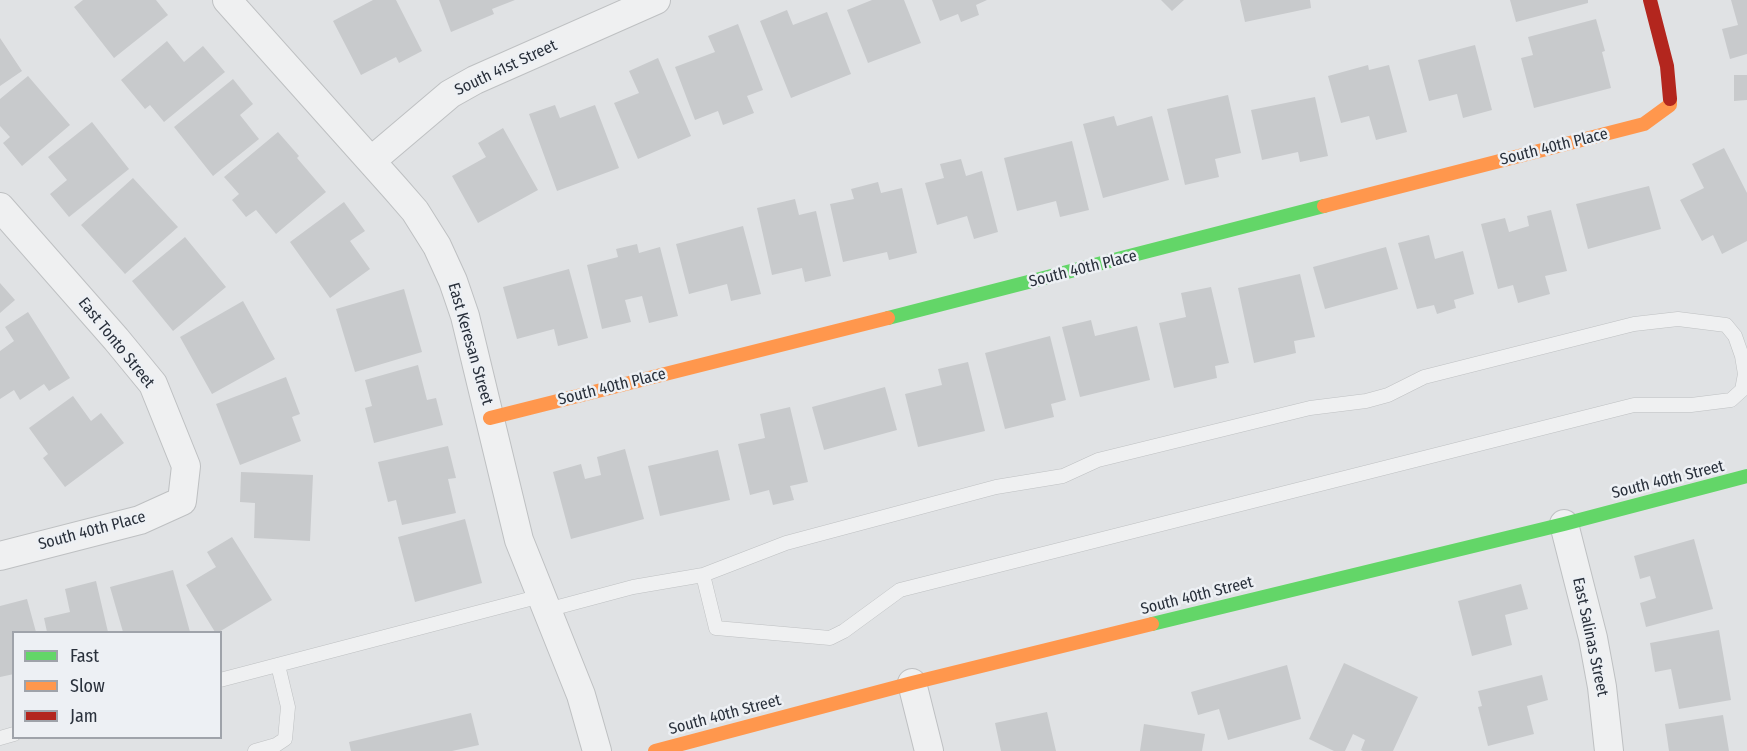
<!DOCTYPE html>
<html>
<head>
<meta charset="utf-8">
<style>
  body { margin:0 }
  #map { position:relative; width:1747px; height:751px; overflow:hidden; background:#e0e2e4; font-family:"Fira Sans Condensed",sans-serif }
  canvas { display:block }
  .legend { position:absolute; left:12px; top:631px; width:210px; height:108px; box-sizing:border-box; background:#edf0f4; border:2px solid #9fa3aa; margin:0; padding:8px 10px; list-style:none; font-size:18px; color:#29303b }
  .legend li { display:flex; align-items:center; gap:12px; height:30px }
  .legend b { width:30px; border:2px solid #9fa3aa }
</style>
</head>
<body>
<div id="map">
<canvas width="1747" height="751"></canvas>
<ul class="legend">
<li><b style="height:8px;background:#63d668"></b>Fast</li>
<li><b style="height:8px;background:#ff974d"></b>Slow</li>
<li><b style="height:8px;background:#b3261e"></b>Jam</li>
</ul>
</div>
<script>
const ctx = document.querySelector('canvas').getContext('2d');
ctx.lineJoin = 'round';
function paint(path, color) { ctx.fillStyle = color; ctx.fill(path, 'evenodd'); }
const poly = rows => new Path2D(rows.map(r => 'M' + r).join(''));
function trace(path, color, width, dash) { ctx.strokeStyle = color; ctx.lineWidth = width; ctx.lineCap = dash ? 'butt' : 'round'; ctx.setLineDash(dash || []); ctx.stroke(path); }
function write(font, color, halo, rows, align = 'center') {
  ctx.font = font + ' "Fira Sans Condensed",sans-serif'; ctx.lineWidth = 5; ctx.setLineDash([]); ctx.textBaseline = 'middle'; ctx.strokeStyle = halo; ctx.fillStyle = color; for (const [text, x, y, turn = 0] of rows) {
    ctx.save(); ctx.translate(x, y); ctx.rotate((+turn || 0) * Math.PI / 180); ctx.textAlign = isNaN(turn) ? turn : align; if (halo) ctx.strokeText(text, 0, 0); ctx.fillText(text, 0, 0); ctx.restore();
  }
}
const building = poly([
  [83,0,156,0,168,15,114,58,74,7],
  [373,0,396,0,422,51,399,63,396,57,361,75,333,21],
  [439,0,515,0,492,9,494,14,451,32],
  [872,0,904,0,921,43,868,63,847,10],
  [932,0,987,0,976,5,979,15,961,22,958,14,940,21],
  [1161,0,1184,0,1172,11],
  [1240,0,1310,0,1311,8,1245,22],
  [1510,0,1588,0,1588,3,1516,22],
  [1731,0,1747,0,1747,54,1730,59,1722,29,1738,25],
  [787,10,793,25,827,12,851,74,791,98,760,21],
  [1596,19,1605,51,1602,52,1611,88,1534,108,1521,58,1533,55,1528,37],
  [738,24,763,90,747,96,754,113,723,125,718,111,695,120,675,67,715,52,708,36],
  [0,38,22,71,0,86],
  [167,41,184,62,203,46,225,72,164,122,150,105,145,109,121,80],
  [1475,45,1492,110,1463,118,1457,94,1429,101,1418,60],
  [658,58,691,136,638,159,614,103,639,93,629,71],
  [1368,65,1369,70,1389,65,1407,132,1376,140,1369,116,1341,123,1328,76],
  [1734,75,1747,75,1747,100,1734,101],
  [28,76,70,125,22,166,3,143,10,137,0,126,0,99],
  [233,79,253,104,240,115,259,139,213,176,174,127],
  [1228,95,1241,153,1215,159,1219,177,1185,185,1167,109],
  [1315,97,1328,156,1300,162,1298,152,1262,160,1251,110],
  [555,105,560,118,595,105,619,168,557,191,529,114],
  [1114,116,1117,126,1152,116,1169,180,1103,198,1083,124],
  [92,122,129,169,69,217,50,194,67,180,48,157],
  [503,128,538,190,478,223,452,176,486,157,478,143],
  [278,132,299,156,297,158,326,192,276,234,256,210,246,217,232,200,239,194,224,177],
  [1072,141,1089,210,1060,217,1056,201,1017,211,1004,158],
  [1724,148,1747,193,1747,241,1722,254,1713,235,1702,241,1680,200,1704,188,1692,164],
  [961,159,966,176,982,171,998,232,974,239,967,216,937,225,925,183,944,178,940,164],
  [133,178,178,227,125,274,81,225],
  [878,182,881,193,902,188,917,253,889,260,887,252,843,262,830,204,854,199,851,189],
  [1649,186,1661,229,1588,249,1576,204],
  [795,199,799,215,816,211,831,276,805,282,802,268,772,275,757,208],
  [344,202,365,231,350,241,370,269,330,298,290,242],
  [1551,210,1567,271,1545,276,1550,294,1518,303,1513,285,1498,289,1481,224,1505,218,1509,232,1529,226,1527,216],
  [743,226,761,294,731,301,727,284,689,294,676,244],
  [1429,235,1435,259,1463,251,1474,294,1454,300,1456,308,1437,314,1434,305,1417,309,1398,243],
  [185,237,226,287,173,331,132,281],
  [637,244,639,253,660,247,678,316,649,323,642,296,625,300,631,322,602,329,587,265,618,257,616,249],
  [1386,247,1398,289,1325,309,1313,267],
  [569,269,588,338,558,346,554,329,517,339,503,287],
  [1300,274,1315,337,1294,341,1296,353,1254,363,1238,288],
  [0,283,15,300,0,313],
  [1211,287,1229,363,1215,366,1217,378,1174,388,1159,323,1186,317,1181,293],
  [404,289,422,352,355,372,336,309],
  [243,301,275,359,212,394,180,337],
  [28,312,70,378,49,391,44,384,20,400,14,390,0,399,0,351,14,341,5,327],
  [1091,320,1095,336,1137,326,1150,380,1080,397,1062,327],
  [1050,336,1066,400,1051,404,1054,417,1005,429,985,353],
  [968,362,985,431,918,447,905,394,942,385,938,369],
  [418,365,427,400,436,398,443,425,374,443,365,408,372,406,365,380],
  [286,377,300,414,292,417,301,441,240,465,216,404],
  [885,387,897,430,824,450,812,407],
  [73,396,91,421,101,413,124,443,65,487,43,458,48,454,29,428],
  [790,407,808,482,790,486,794,500,773,505,769,490,750,495,738,444,765,438,760,414],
  [448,446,456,478,448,479,456,513,402,525,396,500,388,502,378,462],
  [625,449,644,519,571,539,553,472,581,464,585,479,601,475,597,457],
  [718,450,730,500,660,516,648,466],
  [241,472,313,475,310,541,254,538,255,503,240,502],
  [465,519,482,583,415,602,398,537],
  [232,537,272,600,219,632,215,632,186,585,216,567,207,552],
  [1694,539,1713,609,1646,627,1640,603,1656,598,1650,576,1640,579,1634,556],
  [173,570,190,632,123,632,110,587],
  [96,581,108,632,47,632,44,618,70,612,65,589],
  [1521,584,1528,609,1505,615,1512,645,1472,656,1458,601],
  [27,599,36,632,14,632,14,674,0,677,0,606],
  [1719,630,1731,700,1679,709,1671,669,1655,672,1650,643],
  [1344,663,1418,697,1393,751,1363,751,1361,750,1365,740,1353,734,1345,751,1334,751,1309,739],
  [1287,665,1301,719,1228,740,1219,709,1198,715,1191,692],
  [1542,675,1548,700,1527,706,1534,734,1488,746,1478,707,1482,706,1478,691],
  [1047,712,1056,751,1001,751,995,723],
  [471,713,479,745,452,751,351,751,349,742],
  [1723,715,1729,751,1669,751,1665,724],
  [1144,724,1205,734,1202,751,1140,751]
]);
const lane = poly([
  [547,610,633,587,703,575,786,543,996,487,1063,476,1098,460,1310,408,1366,401,1388,395,1424,377,1634,324,1678,319,1726,325,1735,336,1742,356,1745,374,1742,390,1731,400,1691,405,1634,405,900,590,844,631,830,638,716,628,703,575],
  [220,680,541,596],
  [0,738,14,734],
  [255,751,276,745,285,739,288,707,278,665]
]);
const street = poly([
  [227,0,395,188,415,211,437,246,453,281,465,316,519,540,581,695,597,751],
  [371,161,450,94,475,80,656,0],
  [0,207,116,339,153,384,186,466,182,501,140,520,0,556],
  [1564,524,1593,638,1602,687,1609,751],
  [912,683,929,751]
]);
const fast = poly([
  [888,318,1324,206],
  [1152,624,1564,524,1747,476]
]);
const slow = poly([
  [1324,206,1644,124,1670,105,1670,99],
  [490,418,888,318],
  [655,751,912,683,1152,624]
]);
const jam = poly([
  [1650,0,1667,66,1670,99]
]);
const streetNames = [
  ["South 41st Street",506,68,-25],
  ["South 40th Place",1554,147,-14],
  ["South 40th Place",1083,269,-14],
  ["East Tonto Street",116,343,51],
  ["East Keresan Street",470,344,74],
  ["South 40th Place",612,387,-14],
  ["South 40th Street",1668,480,-14],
  ["South 40th Place",92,531,-15],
  ["South 40th Street",1197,596,-14],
  ["East Salinas Street",1590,637,78],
  ["South 40th Street",725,715,-15]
];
paint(building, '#c8cacc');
trace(lane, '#bec0c2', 15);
trace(street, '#bec0c2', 30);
trace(lane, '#eff0f1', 14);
trace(street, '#eff0f1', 28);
trace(fast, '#63d668', 14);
trace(slow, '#ff974d', 14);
trace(jam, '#b3261e', 14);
write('16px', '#29303b', '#edf0f4', streetNames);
</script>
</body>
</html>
